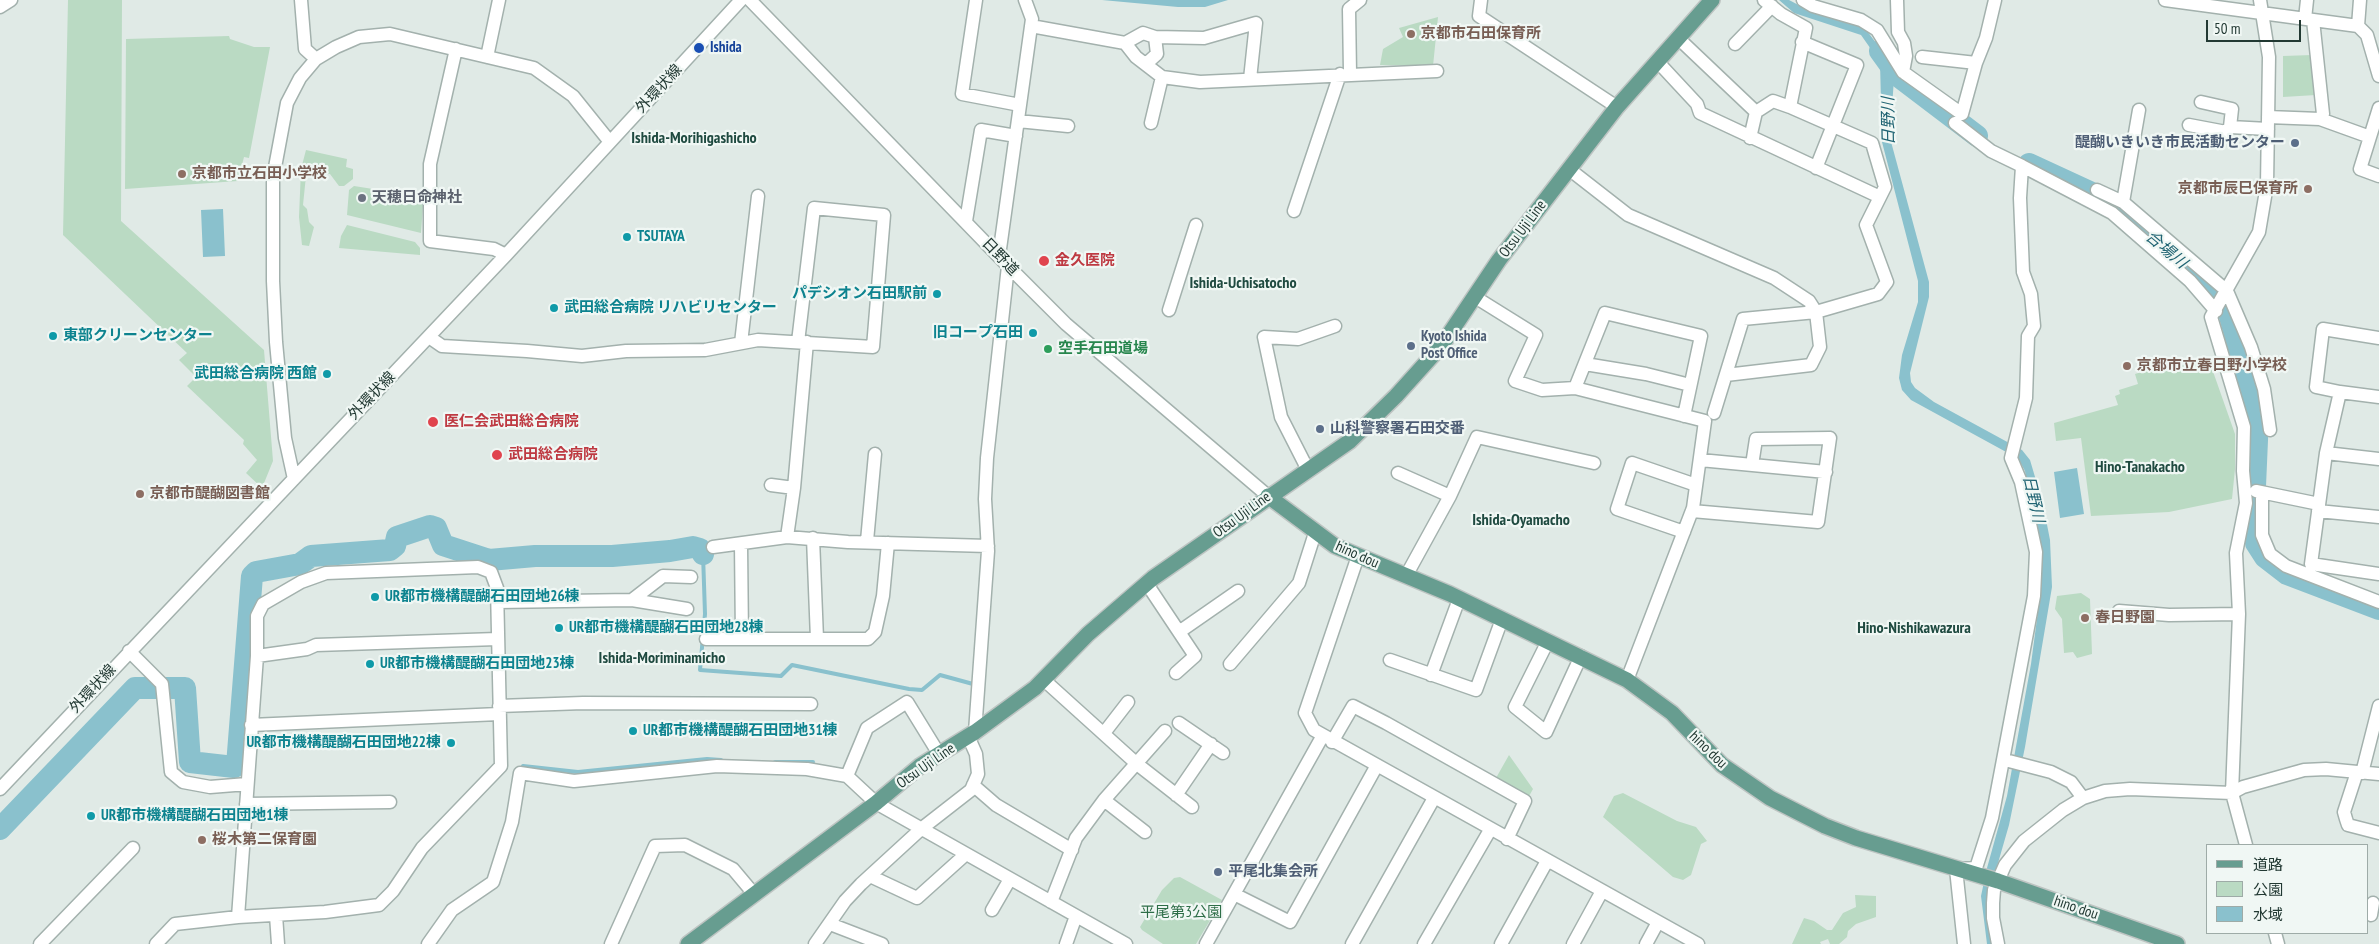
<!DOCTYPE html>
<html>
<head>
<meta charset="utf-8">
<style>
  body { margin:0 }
  #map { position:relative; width:2379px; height:944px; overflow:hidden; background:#e0eae6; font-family:"PT Sans Narrow","Noto Sans JP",sans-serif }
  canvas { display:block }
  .legend { position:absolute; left:2206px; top:844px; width:162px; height:90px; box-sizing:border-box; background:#f0f7f4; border:1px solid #9eaba7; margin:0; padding:6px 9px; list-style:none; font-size:15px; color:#223933 }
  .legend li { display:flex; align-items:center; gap:10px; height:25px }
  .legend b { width:25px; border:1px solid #9eaba7 }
  .scale { position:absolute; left:2206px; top:20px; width:95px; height:22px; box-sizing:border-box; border:2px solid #223933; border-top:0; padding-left:6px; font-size:15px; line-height:18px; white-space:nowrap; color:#223933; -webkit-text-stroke:4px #f0f7f4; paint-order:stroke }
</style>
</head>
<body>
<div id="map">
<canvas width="2379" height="944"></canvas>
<ul class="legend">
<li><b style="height:6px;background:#679d90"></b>道路</li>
<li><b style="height:14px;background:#badac3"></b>公園</li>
<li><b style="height:14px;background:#8ac1cd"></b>水域</li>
</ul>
<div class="scale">50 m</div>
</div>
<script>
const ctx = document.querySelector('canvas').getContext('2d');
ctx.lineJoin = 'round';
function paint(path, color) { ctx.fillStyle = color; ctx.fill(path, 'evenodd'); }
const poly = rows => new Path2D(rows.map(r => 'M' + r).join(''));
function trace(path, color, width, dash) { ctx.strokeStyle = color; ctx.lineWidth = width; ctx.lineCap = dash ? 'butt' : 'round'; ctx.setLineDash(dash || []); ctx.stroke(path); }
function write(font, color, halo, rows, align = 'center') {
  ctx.font = font + ' "PT Sans Narrow","Noto Sans JP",sans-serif'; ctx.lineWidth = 4.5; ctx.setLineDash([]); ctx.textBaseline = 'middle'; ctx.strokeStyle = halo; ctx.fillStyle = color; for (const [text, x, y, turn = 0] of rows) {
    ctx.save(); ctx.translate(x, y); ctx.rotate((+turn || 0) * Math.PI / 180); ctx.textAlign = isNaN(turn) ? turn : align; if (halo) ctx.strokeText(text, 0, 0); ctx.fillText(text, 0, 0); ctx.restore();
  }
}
const green = poly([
  [68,0,122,0,121,221,264,350,273,461,262,488,246,473,257,460,243,444,244,440,187,386,196,377,179,360,187,353,63,235],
  [1438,17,1433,66,1380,65,1383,49,1403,37,1399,28],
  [229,36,230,39,254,47,270,47,249,158,244,157,238,181,125,189,126,39],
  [2312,55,2316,95,2283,97,2283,56],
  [306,150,347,159,346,167,353,169,353,179,344,186,339,186,330,174,313,173,306,176,303,205,307,209,309,222,314,227,309,246,302,245,299,217,301,169],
  [354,186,392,192,419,201,423,205,421,233,347,215,349,190],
  [347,225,415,242,420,248,420,255,339,248,341,236],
  [2174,362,2176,367,2195,362,2198,367,2210,363,2235,434,2235,469,2232,499,2169,512,2091,516,2081,438,2056,441,2054,423,2118,405,2115,396,2120,394,2119,390,2138,384,2135,374],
  [2081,593,2090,599,2092,654,2077,658,2073,652,2064,653,2062,619,2055,609,2057,596],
  [1509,755,1533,789,1528,798,1496,778],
  [1623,793,1677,821,1696,827,1707,841,1701,844,1691,875,1683,880,1673,877,1603,817,1614,796],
  [1180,877,1222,900,1196,944,1163,944,1142,930,1140,927,1162,890,1174,878],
  [1855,895,1876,896,1876,917,1856,924,1848,931,1847,937,1839,944,1830,944,1828,939,1820,942,1821,944,1792,944,1804,918,1814,921,1827,930,1832,930,1843,913,1856,907]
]);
const water = poly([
  [1102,0,1228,0,1205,7,1178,7],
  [1779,0,1789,0,1810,11,1864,27,1898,72,1894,78,1890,138,1929,282,1929,297,1910,373,1911,382,1915,388,1934,402,2022,450,2030,460,2043,504,2050,540,2052,587,2025,747,2009,825,1996,870,1995,944,1987,944,1981,896,1987,868,2007,796,2031,664,2042,581,2025,471,2019,460,2008,453,1911,400,1902,390,1899,378,1902,355,1918,302,1918,281,1882,142,1880,62,1861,35,1794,13],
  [223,209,225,256,203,257,201,210],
  [2077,468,2084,514,2060,518,2054,472]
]);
const stream = poly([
  [703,554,705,614,700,670,781,676,792,665,909,689,922,690,940,675,973,684],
  [775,762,813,762],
  [523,766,578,772,707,759,721,760]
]);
const river = poly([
  [1880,51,1898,76,1977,136],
  [2029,164,2107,200,2209,287,2229,313,2258,417,2254,509,2256,543,2265,557,2287,574,2379,609],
  [0,829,135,688,185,688,190,762,234,767,237,765,252,576,256,572,300,564,311,556,390,550,395,546,397,537,430,526,436,528,443,545,489,560,535,556,612,556,670,551,693,547,700,549,703,554]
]);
const minor = poly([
  [301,0,305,49,316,59],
  [750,0,1008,266,1066,324,1268,496],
  [976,0,962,94,1020,105],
  [1481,0,1479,16,1617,107],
  [1764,0,1781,14,1806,28,1790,107,1872,143,1885,187,1880,197],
  [1803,0,1813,6,1861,20,1877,30,1903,72,1962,114,1976,63,1986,38,1995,0],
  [1897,0,1898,32,1904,43,1906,56,1903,72],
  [2165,0,2358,26,2367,35,2379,76],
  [0,7,11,0],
  [2305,19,2307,0],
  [1031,26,1125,43,1143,33,1155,37,1204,38,1256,23,1250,79],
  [2358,26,2360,0],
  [1678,38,1756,112],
  [1802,42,1857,65,1816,168],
  [1125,43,1136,57,1162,77,1200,82,1437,71],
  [1735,44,1772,6],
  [456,49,430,164,430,241,494,249,506,255],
  [487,57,499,0],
  [1922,57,1976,63],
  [1146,64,1157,54,1155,37],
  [1350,73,1349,9,1360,0],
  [2201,102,2232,109,2230,127,2268,129],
  [2379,108,2360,169,2379,176],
  [2139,110,2123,202,2227,291,2251,347,2264,389,2270,430],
  [2268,117,2320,119,2323,114,2313,20],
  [2320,119,2370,137],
  [1018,121,1068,126],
  [1151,123,1162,77],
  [1955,123,1991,151,2022,166],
  [2189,125,2226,132,2230,127],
  [1750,138,1756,112,1773,101,1790,107],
  [1569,169,1628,215,1774,278,1809,301,1816,312,1878,294,1887,282,1866,225,1880,197,1700,113,1697,104,1657,61],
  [2097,190,2123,202],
  [1294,211,1340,74],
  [966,221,981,130,1016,136],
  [999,256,1032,19,1025,0],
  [1475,297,1536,335,1515,381,1542,390,1575,388,1705,421,1693,508,1627,680],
  [1169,310,1196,225],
  [429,337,442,346,527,351,582,356,626,351,705,350,758,340,873,347,884,215,814,208,798,342],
  [2379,338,2323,329,2316,387,2340,392,2326,453,2311,564,2379,574],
  [741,343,758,196],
  [1585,364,1646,374,1690,385],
  [1575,388,1605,313,1701,336,1684,416],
  [2340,392,2379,397],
  [1714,413,1743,319,1816,312,1820,347,1811,365,1726,375],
  [2326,453,2379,459],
  [1700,460,1826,472],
  [1308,470,1281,417,1264,337,1298,339,1335,326],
  [1398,473,1450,496,1406,576],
  [294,479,285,438,276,342,273,281,273,178,287,103,300,78,316,59,336,47,359,37,390,34,534,68,573,96,610,142],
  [771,485,794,488],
  [2256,491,2319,504],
  [2262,492,2262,535,2270,554,2286,566,2379,602],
  [1450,496,1477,437,1594,463],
  [1692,511,1818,522,1830,438,1756,439,1752,465],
  [2318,511,2379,517],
  [1684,532,1617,509,1632,463,1696,485],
  [787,537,794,488,807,342],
  [813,538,817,639],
  [867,541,875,454],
  [741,544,742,639],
  [713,547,787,537,848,542,988,546],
  [1358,556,1305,713,1314,730,1698,944],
  [478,567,491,572,497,588,501,766,422,848,393,891,379,905,325,912,238,917,257,656,257,616,263,604,301,582,326,573,478,567],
  [1147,584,1195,656,1176,673],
  [632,600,687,609],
  [497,602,632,600,663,576,691,577],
  [2119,611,2169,615,2239,614],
  [1179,632,1238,591],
  [706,639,868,639,875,632,883,596,888,543],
  [1548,641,1515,707,1546,732,1581,656],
  [129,651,162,684,171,772,183,782,210,787,247,784],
  [257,656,307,649,316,645,497,639],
  [1390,660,1476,690,1502,619],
  [1230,664,1299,583,1315,533],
  [1431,675,1459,599],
  [1044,680,1137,764,1192,807],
  [499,706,583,703,811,704],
  [1179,723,1223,753],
  [251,725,499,714],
  [975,732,988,551,985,499,987,458,1008,266],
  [1104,733,1128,702],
  [1332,742,1353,706,1386,723,1525,801,1507,839],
  [2005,760,2051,772,2071,782,2083,798],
  [2357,772,2344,812,2346,819,2348,825,2379,833],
  [2362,773,2379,706],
  [847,776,867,728,907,702,939,754],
  [973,785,996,805,1072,850],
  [0,789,506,255,741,0],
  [1176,795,1211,744],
  [1104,800,1145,832],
  [246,804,390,802],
  [2246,845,2232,793,2239,614,2236,553,2246,503,2243,471,2244,427,2211,317,2259,232,2267,185,2269,57,2260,0],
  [870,876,917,898,966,854],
  [1234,894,1290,922,1376,767],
  [1051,902,1076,838,1104,800,1165,731],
  [992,910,1010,879],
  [276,915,278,944],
  [2371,915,2373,903],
  [830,924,882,944],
  [2275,933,2278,944],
  [40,944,133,848],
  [156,944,175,924,238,917],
  [428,944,452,910,493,882,512,822,520,773,574,781,717,766,807,769,847,776,876,803,1126,944],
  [611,944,655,846,685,845,733,869,754,894],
  [815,944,845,901,861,884,921,829,971,790,978,774,976,754,968,736],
  [1066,944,1076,916],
  [1206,944,1322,737],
  [1352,944,1434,798],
  [1424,944,1490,830],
  [1501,944,1547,861],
  [1573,944,1602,891],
  [1646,944,1658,922],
  [1964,944,1956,869,1976,868,1992,818,2034,596,2036,552,2021,482,2011,458,2026,398,2028,336,2034,326,2031,294,2023,272,2020,198,2022,166,2112,213,2190,281,2216,311],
  [1998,944,1993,918,1993,903,1994,890,2005,865,2024,841,2063,810,2083,798,2105,791,2130,789,2232,793,2243,787,2304,770,2326,769,2379,774]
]);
const major = poly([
  [1268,496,1335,546,1450,594,1627,680,1672,713,1722,765,1770,798,1825,826,1856,838,1998,881,2177,944],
  [688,944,876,803,920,766,975,732,1035,688,1088,634,1153,578,1350,441,1396,396,1442,345,1499,260,1583,151,1617,107,1712,0]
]);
const markers = [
  [1411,34,5,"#8d6e63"],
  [699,48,6,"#1a4fb4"],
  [2295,143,5,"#5c6f8a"],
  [182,174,5,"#8d6e63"],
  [2308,189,5,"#8d6e63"],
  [362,198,5,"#6b7280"],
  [627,237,5,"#0f9aa8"],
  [1044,261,6,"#e0444e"],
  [937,294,5,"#0f9aa8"],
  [554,308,5,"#0f9aa8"],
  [1033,333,5,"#0f9aa8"],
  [53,336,5,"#0f9aa8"],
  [1411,346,5,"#5c6f8a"],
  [1048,349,5,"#2e9e5b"],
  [2127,366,5,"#8d6e63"],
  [327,374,5,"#0f9aa8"],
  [433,422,6,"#e0444e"],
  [1320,429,5,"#5c6f8a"],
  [497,455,6,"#e0444e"],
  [140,494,5,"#8d6e63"],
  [375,597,5,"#0f9aa8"],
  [2085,618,5,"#8d6e63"],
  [559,628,5,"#0f9aa8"],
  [370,664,5,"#0f9aa8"],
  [633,731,5,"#0f9aa8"],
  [451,743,5,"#0f9aa8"],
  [91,816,5,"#0f9aa8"],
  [202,840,5,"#8d6e63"],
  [1218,872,5,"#5c6f8a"]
];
const educationNames = [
  ["京都市石田保育所",1421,34],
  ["京都市立石田小学校",192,174],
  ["京都市辰巳保育所",2298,189,"right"],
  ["京都市立春日野小学校",2137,366],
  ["京都市醍醐図書館",150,494],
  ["春日野園",2095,618],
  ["桜木第二保育園",212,840]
];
const transitNames = [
  ["Ishida",710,48]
];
const streetNames = [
  ["外環状線",659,89,-47],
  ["Otsu Uji Line",1523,229,-53],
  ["日野道",1000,257,46],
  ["外環状線",372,396,-46],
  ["Otsu Uji Line",1242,515,-36],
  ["hino dou",1357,555,24],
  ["外環状線",93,689,-47],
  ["hino dou",1708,750,44],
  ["Otsu Uji Line",926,766,-35],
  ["hino dou",2076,908,19]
];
const serviceNames = [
  ["醍醐いきいき市民活動センター",2285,143,"right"],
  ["Kyoto Ishida",1421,337],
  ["Post Office",1421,354],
  ["山科警察署石田交番",1330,429],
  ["平尾北集会所",1228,872]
];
const worshipNames = [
  ["天穂日命神社",372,198]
];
const cultureNames = [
  ["TSUTAYA",637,237],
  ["パデシオン石田駅前",927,294,"right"],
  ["武田総合病院 リハビリセンター",564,308],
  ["旧コープ石田",1023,333,"right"],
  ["東部クリーンセンター",63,336],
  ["武田総合病院 西館",317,374,"right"],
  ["UR都市機構醍醐石田団地26棟",385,597],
  ["UR都市機構醍醐石田団地28棟",569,628],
  ["UR都市機構醍醐石田団地23棟",380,664],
  ["UR都市機構醍醐石田団地31棟",643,731],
  ["UR都市機構醍醐石田団地22棟",441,743,"right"],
  ["UR都市機構醍醐石田団地1棟",101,816]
];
const healthNames = [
  ["金久医院",1055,261],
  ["医仁会武田総合病院",444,422],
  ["武田総合病院",508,455]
];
const leisureNames = [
  ["空手石田道場",1058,349]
];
const parkNames = [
  ["平尾第3公園",1181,913]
];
const waterNames = [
  ["日野川",1889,121,-91],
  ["合場川",2166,250,40],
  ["日野川",2033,499,77]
];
const neighbourhoodNames = [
  ["Ishida-Morihigashicho",694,138],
  ["Ishida-Uchisatocho",1243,283],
  ["Hino-Tanakacho",2140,467],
  ["Ishida-Oyamacho",1521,520],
  ["Hino-Nishikawazura",1914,628],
  ["Ishida-Moriminamicho",662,658]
];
paint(green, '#badac3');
paint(water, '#8ac1cd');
trace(stream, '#8ac1cd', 4);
trace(river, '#8ac1cd', 22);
trace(minor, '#a3b1ad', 15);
trace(major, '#bdc4c2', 18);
trace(minor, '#fff', 12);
trace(major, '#679d90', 15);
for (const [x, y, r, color] of markers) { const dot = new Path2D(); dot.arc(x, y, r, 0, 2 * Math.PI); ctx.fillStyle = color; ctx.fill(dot); trace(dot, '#f0f7f4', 2); }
write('bold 15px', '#785e54', '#f0f7f4', educationNames, 'left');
write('bold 15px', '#164399', '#f0f7f4', transitNames, 'left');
write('15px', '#223933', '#f0f7f4', streetNames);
write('bold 15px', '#4e5e75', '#f0f7f4', serviceNames, 'left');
write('bold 15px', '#5b616d', '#f0f7f4', worshipNames, 'left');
write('bold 15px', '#0d838f', '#f0f7f4', cultureNames, 'left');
write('bold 15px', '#be3a42', '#f0f7f4', healthNames, 'left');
write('bold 15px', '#27864d', '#f0f7f4', leisureNames, 'left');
write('15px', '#2e6e48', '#f0f7f4', parkNames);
write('italic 16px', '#1f6372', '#f0f7f4', waterNames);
write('bold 16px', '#1f4a40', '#f0f7f4', neighbourhoodNames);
</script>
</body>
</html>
